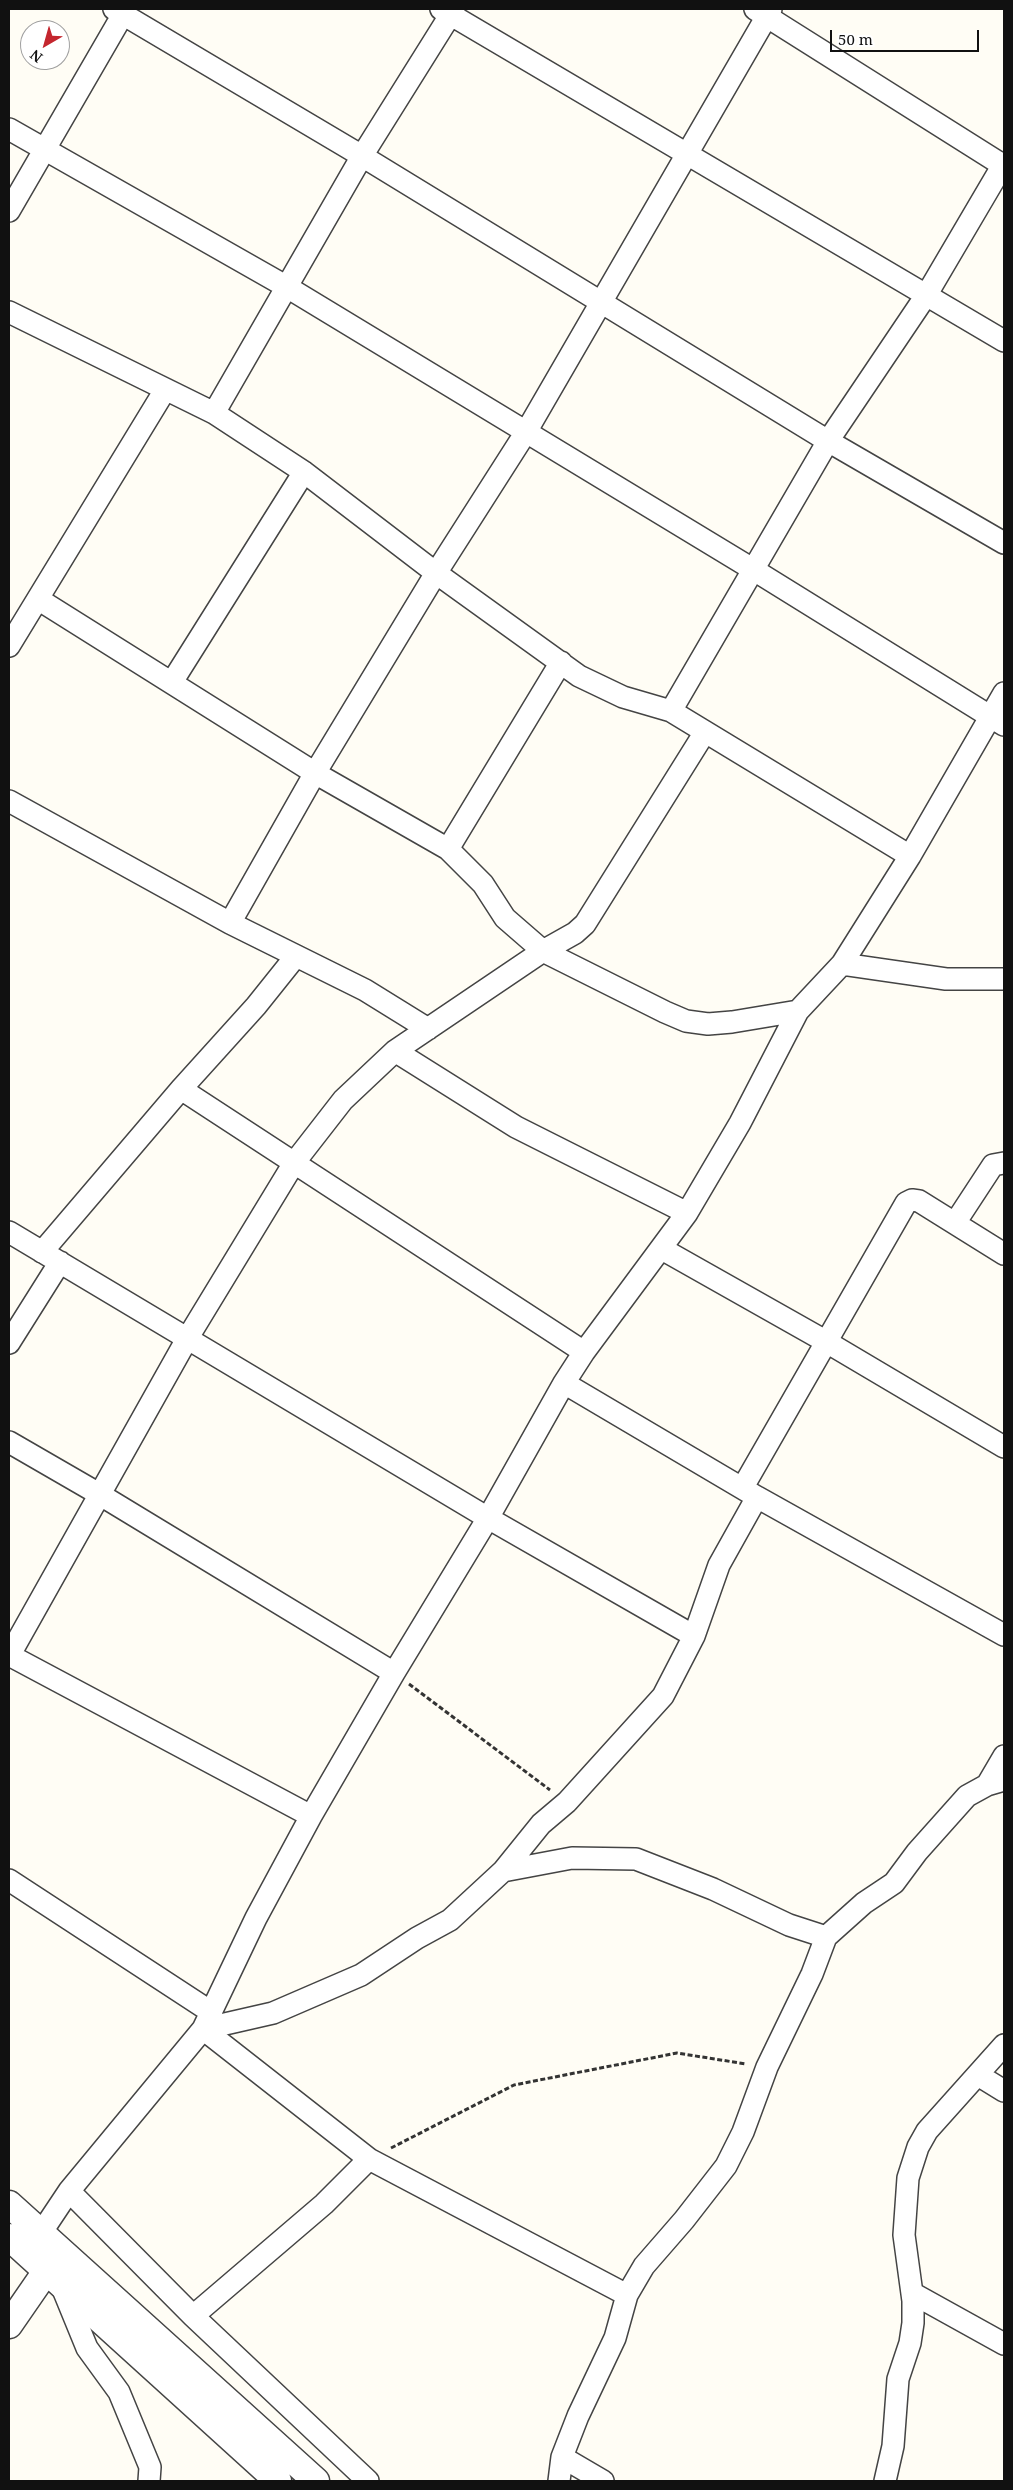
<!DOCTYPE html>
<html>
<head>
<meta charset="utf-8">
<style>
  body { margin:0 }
  #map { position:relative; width:1013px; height:2490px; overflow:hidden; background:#fffdf5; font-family:"Noto Serif",serif }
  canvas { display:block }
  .frame { position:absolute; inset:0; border:10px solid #111; pointer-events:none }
  .north { position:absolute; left:20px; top:20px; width:50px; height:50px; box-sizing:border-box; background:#fff; border:1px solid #a0a0a0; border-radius:50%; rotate:218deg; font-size:14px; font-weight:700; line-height:20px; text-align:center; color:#111 }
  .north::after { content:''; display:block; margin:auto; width:18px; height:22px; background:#c4262e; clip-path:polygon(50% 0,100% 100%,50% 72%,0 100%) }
  .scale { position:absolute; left:830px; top:30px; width:149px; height:22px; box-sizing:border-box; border:2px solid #111; border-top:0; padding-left:6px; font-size:15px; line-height:18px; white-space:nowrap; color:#111; -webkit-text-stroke:4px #fff; paint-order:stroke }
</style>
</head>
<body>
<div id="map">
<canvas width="1013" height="2490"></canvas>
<div class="frame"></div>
<div class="north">N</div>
<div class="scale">50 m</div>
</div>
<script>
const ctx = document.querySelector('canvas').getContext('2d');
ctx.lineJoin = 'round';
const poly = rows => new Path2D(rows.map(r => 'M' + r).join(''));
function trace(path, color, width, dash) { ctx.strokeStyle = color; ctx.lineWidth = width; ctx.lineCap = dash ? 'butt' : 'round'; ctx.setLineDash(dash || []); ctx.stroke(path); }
const path = poly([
  [409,1684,550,1790],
  [391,2148,514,2085,677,2053,746,2064]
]);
const minor = poly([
  [114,9,362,156,828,441,1004,543],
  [441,9,1004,341],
  [755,9,1004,166],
  [9,129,287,287,754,570,1004,725],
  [9,211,126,9],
  [9,312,214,413,304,472,436,573,579,676,623,697,671,711,910,856],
  [214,413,362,156,454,9],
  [38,599,315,773,448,849,483,884,505,918,543,951,665,1012,686,1021,708,1024,732,1022,798,1011],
  [9,646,165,390],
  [172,682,304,472],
  [671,711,828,441,927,294,1004,163],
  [9,801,230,923,365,990,428,1029],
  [448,849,561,662],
  [230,923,315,773,436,573,526,432,771,9],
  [842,964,946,979,1004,979],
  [395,1051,516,1127,687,1213],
  [181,1089,584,1352],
  [955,1223,993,1165,1004,1163],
  [9,1232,488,1518,694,1636],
  [662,1249,825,1341,1004,1447],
  [42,1252,181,1089,256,1006,296,956],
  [9,1343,60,1262],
  [564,1383,757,1497,1004,1635],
  [9,1442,99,1494,394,1673],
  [743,1487,906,1203,912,1200,919,1201,1004,1254],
  [9,1655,311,1816],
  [9,1656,187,1339,294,1163,343,1100,395,1051,543,951,575,933,585,924,705,732],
  [987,1785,1004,1756],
  [503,1871,541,1824,567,1802,663,1696,694,1636,719,1565,757,1497],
  [9,1880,211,2012],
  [203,2029,273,2013,361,1975,417,1938,450,1920,503,1871,572,1858,636,1859,713,1889,789,1925,826,1937,864,1903,894,1883,917,1852,967,1796,987,1785,1004,1780],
  [203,2029,369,2159],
  [978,2075,1004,2091],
  [69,2191,193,2316,368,2481],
  [33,2245,69,2191,203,2029,256,1918,311,1816,394,1673,488,1518,564,1383,584,1352,687,1213,740,1123,798,1011,842,964,910,856,1004,693],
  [62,2287,87,2348,119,2392,150,2467,149,2481],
  [912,2293,1004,2344],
  [193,2316,324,2204,369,2159,627,2295],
  [562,2457,603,2481],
  [559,2481,562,2457,578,2416,615,2338,627,2295,644,2266,684,2220,726,2166,743,2132,767,2067,812,1974,826,1937],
  [885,2481,893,2446,898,2379,910,2343,913,2323,913,2301,904,2235,908,2178,918,2147,927,2131,1004,2045]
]);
const tertiary = poly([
  [9,2204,316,2481],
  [9,2237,278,2481],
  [9,2325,47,2270]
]);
trace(minor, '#444', 24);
trace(tertiary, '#444', 29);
trace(path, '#333', 3, [5, 2.5]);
trace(minor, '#fff', 21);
trace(tertiary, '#fff', 26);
</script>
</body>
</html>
